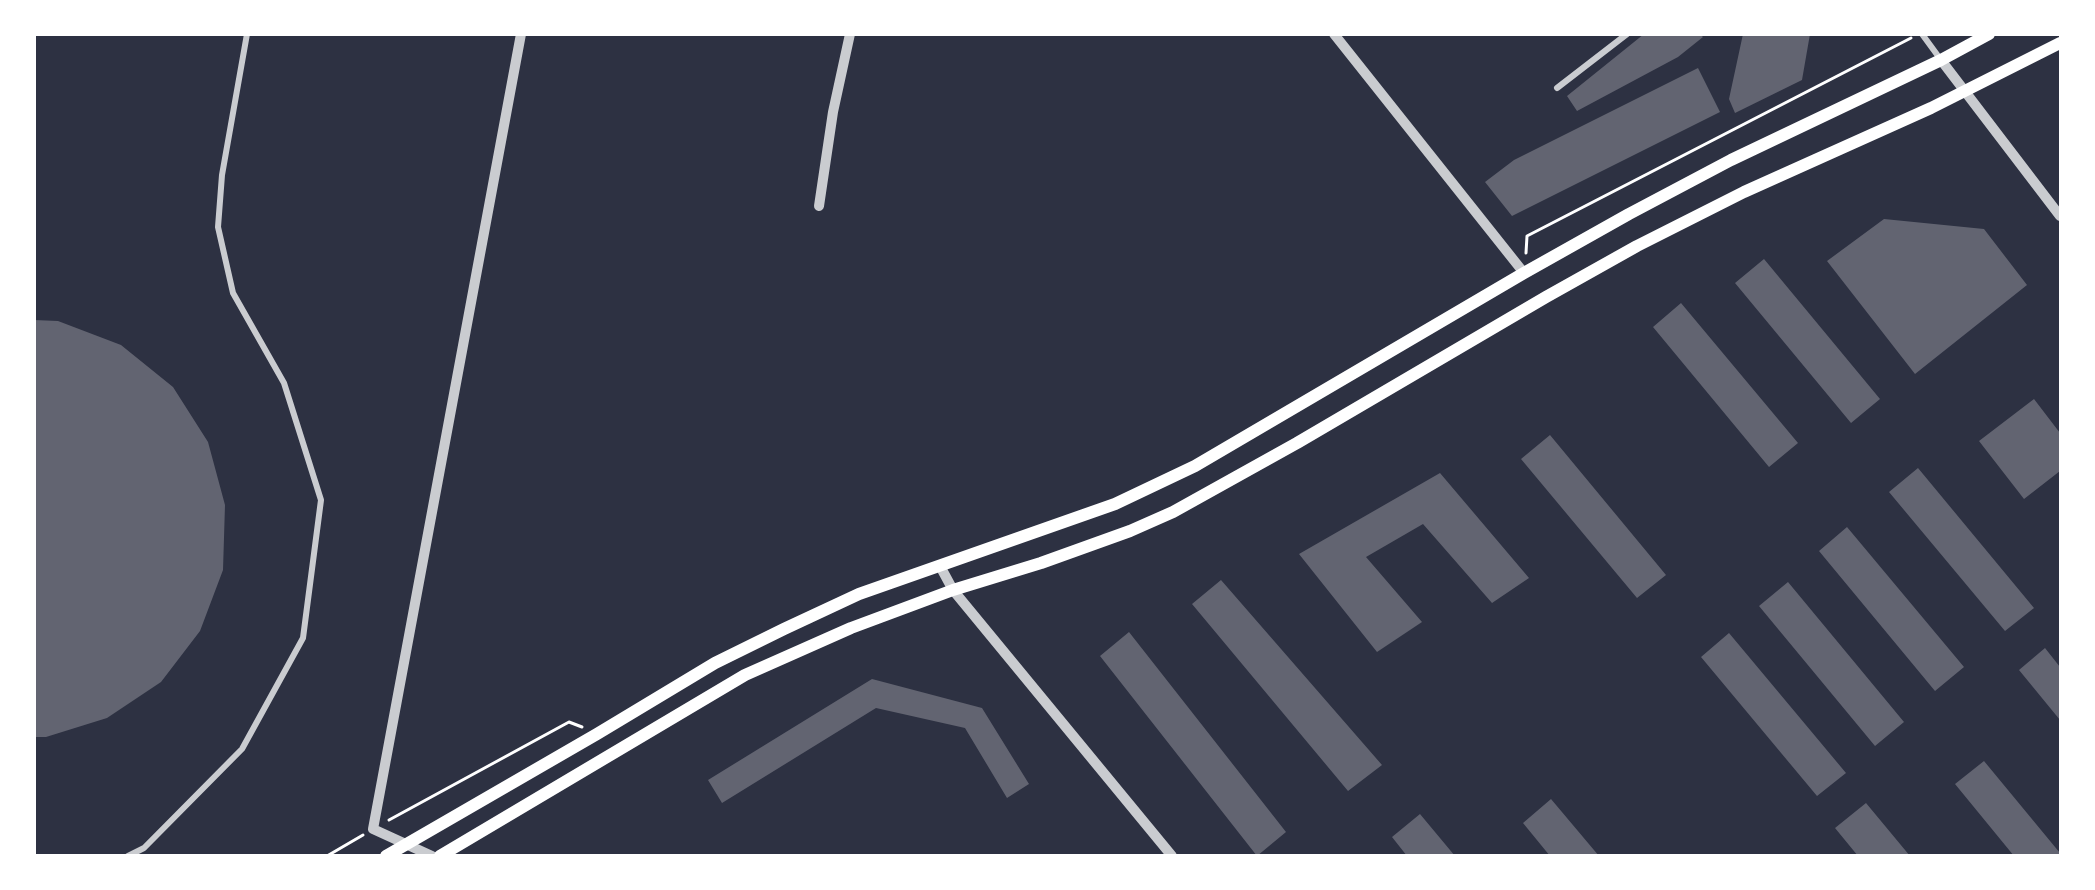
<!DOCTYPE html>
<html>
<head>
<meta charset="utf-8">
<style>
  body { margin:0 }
  #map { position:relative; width:2095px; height:890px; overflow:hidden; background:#2d3142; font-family:Montserrat,sans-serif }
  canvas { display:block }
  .frame { position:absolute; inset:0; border:36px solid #fff; pointer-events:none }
</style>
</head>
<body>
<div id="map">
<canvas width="2095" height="890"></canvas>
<div class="frame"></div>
</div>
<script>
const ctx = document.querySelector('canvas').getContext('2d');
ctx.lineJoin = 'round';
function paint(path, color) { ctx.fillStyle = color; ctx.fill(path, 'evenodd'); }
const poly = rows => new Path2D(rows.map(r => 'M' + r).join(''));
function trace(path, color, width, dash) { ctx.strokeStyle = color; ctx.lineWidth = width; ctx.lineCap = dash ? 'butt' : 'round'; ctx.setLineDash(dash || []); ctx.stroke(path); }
const building = poly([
  [1644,34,1700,34,1703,37,1678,57,1577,111,1567,96],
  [1743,34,1810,34,1802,80,1735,113,1729,99],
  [1698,68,1720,112,1512,216,1485,182,1514,160],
  [1884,219,1984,229,2027,285,1915,374,1827,261],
  [1764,259,1880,399,1851,423,1735,283],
  [1681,303,1798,443,1769,467,1653,327],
  [34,320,58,321,121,345,173,387,208,442,225,505,223,570,200,631,161,682,107,718,46,737,34,737],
  [2034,399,2060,433,2060,471,2024,499,1979,441],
  [1550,435,1666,575,1637,598,1521,459],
  [1918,468,2034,608,2005,631,1889,492],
  [1440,473,1529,578,1492,603,1423,524,1366,557,1422,622,1377,652,1299,554],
  [1847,527,1964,667,1935,691,1819,551],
  [1221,580,1382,765,1348,791,1192,604],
  [1788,582,1904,722,1875,746,1759,606],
  [1129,632,1286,832,1257,856,1100,656],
  [1729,633,1846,773,1817,796,1701,657],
  [2045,648,2060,667,2060,720,2019,670],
  [872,679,982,708,1029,784,1007,798,965,728,876,708,722,803,708,780],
  [1984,761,2060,853,2060,856,2014,856,1955,784],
  [1551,799,1599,856,1550,856,1523,823],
  [1866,803,1910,856,1858,856,1835,828],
  [1420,814,1455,856,1407,856,1392,837]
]);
const path = poly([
  [1526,253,1527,236,1911,38],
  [389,820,569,722,582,727],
  [327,856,363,835]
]);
const minor = poly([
  [1922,34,1941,60],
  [1557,88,1627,34],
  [128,856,144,848,242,749,303,638,321,500,284,383,233,293,218,227,222,175,247,34]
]);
const tertiary = poly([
  [1334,34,1524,273],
  [1941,60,2060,216],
  [819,206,833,112,850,34],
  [940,566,953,590,1172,856],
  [432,856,373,829,521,34]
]);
const primary = poly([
  [386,856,597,734,715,663,784,629,859,594,1115,504,1195,466,1524,273,1629,214,1731,160,1941,60,1989,34],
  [440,856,745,675,851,628,953,590,1041,563,1130,531,1173,512,1297,443,1546,297,1637,246,1744,192,1931,108,2060,43]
]);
paint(building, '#626471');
trace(path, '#fff', 3);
trace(minor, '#caccd0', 6);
trace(tertiary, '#caccd0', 10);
trace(primary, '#fff', 12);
</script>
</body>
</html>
